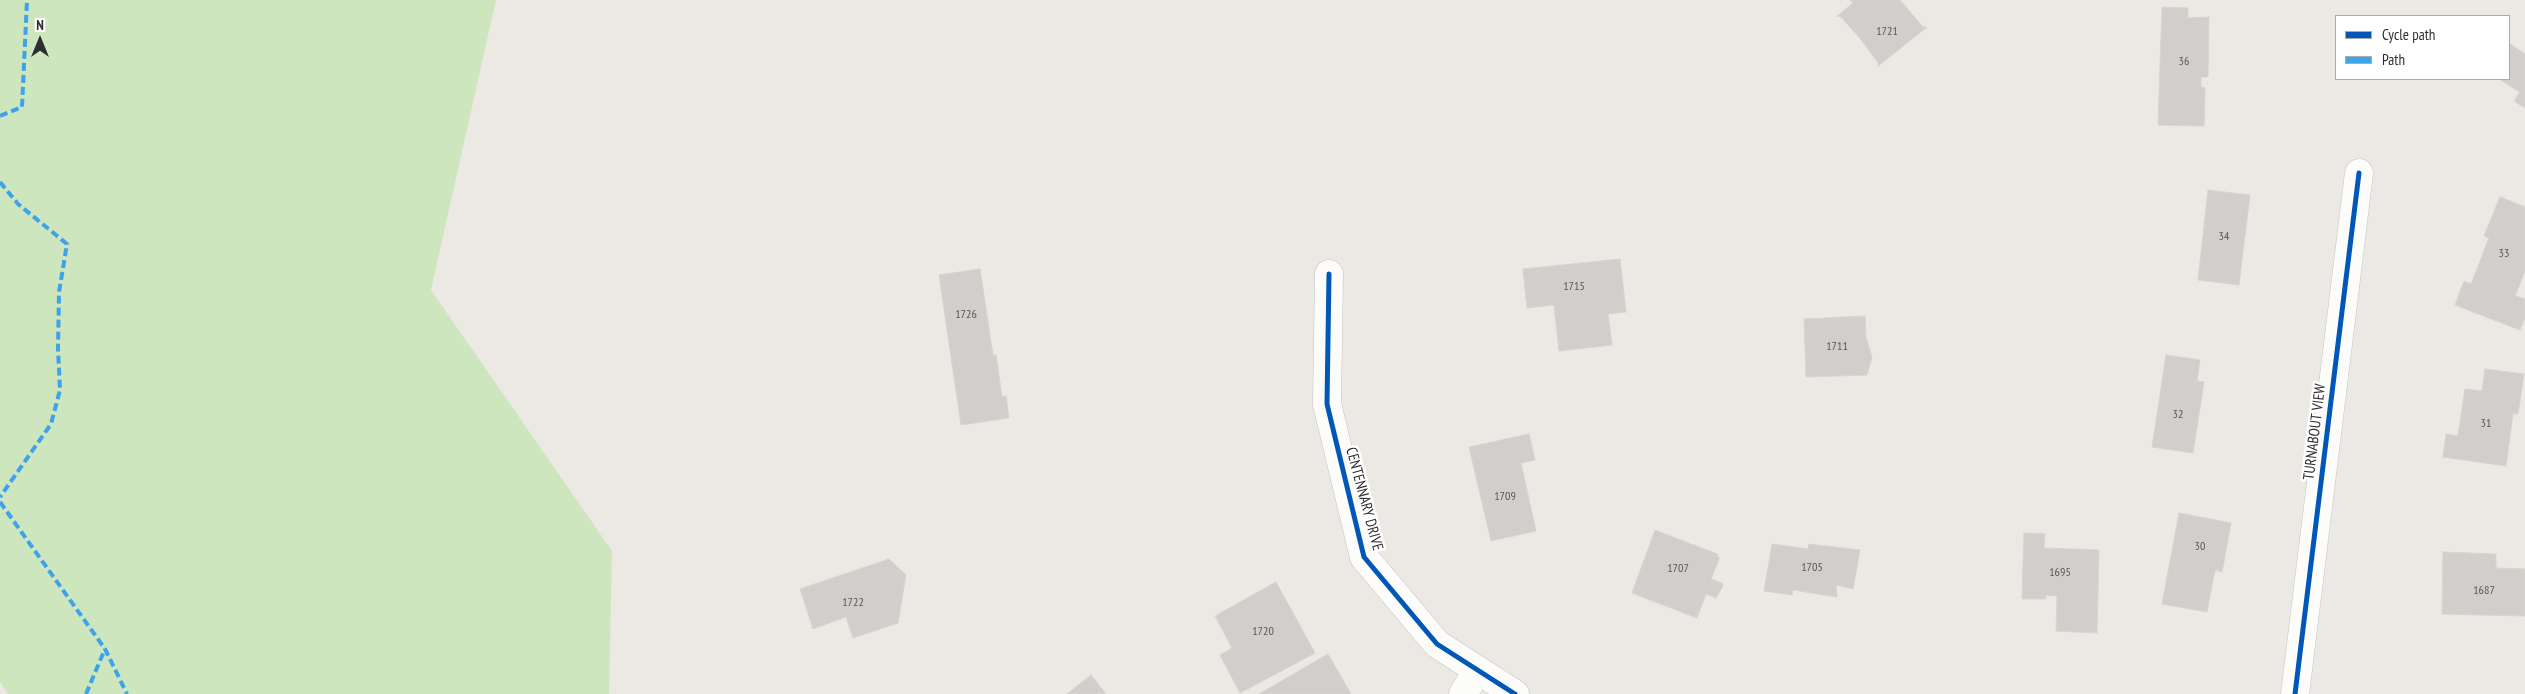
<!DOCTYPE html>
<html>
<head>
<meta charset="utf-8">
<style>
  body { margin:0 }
  #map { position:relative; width:2525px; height:694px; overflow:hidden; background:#ece8e4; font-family:"PT Sans Narrow",sans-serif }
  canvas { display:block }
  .legend { position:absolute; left:2335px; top:15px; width:175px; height:65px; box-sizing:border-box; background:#fff; border:1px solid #ababab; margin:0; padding:6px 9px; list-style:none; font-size:15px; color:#2e2e2e }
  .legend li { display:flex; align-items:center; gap:10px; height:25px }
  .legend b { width:25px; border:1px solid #ababab }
  .north { position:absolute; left:15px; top:15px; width:50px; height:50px; -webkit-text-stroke:4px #fff; paint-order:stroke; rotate:0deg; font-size:14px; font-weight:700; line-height:20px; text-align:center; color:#2e2e2e }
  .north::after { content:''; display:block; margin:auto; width:18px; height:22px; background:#2e2e2e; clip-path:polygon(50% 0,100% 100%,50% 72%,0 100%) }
</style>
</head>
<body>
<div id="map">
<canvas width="2525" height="694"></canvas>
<ul class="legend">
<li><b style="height:6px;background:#0057b8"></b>Cycle path</li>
<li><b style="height:6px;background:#3ea3eb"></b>Path</li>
</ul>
<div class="north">N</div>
</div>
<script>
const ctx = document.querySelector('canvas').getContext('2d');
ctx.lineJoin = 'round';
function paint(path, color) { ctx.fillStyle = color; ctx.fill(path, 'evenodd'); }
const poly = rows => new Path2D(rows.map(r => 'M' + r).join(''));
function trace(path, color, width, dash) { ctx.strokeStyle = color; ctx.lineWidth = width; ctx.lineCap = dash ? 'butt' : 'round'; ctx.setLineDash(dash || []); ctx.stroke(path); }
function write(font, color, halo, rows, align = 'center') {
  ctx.font = font + ' "PT Sans Narrow",sans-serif'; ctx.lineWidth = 5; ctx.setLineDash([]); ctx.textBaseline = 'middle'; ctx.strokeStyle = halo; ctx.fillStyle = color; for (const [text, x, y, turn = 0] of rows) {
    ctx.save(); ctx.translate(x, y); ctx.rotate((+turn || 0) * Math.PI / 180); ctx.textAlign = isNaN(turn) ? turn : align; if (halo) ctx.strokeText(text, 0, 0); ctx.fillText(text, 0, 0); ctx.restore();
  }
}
const green = poly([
  [0,0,496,0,431,290,612,551,609,694,8,694,0,682]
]);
const building = poly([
  [1850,0,1900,0,1923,27,1927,27,1877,67,1879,64,1859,37,1840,16,1836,17,1853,3,1850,0],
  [2162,7,2188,8,2188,18,2209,17,2208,77,2201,77,2201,87,2205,88,2204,126,2158,125,2162,7],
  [2509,43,2525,54,2525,108,2514,101,2520,92,2499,79,2509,79,2509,43],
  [2208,190,2250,195,2239,285,2198,280,2208,190],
  [2500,197,2525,207,2525,271,2515,296,2525,299,2525,318,2520,330,2455,305,2464,281,2471,284,2489,238,2484,236,2500,197],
  [1620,259,1626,312,1608,314,1612,345,1559,351,1554,305,1527,308,1523,269,1620,259],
  [980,269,993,355,996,355,1002,397,1006,396,1009,418,961,425,939,275,980,269],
  [1865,316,1866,337,1872,357,1867,375,1806,377,1804,319,1865,316],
  [2166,355,2200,360,2197,381,2204,382,2193,453,2152,447,2166,355],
  [2485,369,2524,374,2518,414,2513,414,2506,466,2443,457,2446,434,2458,436,2465,389,2482,391,2485,369],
  [1529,434,1535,460,1521,463,1536,531,1491,541,1469,447,1529,434],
  [2179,513,2231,523,2222,572,2215,570,2207,612,2162,604,2179,513],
  [1655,530,1717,554,1719,559,1711,579,1722,583,1723,586,1716,598,1706,594,1697,618,1632,593,1655,530],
  [2024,533,2045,534,2044,548,2099,550,2097,633,2056,631,2057,596,2046,595,2046,599,2022,599,2024,533],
  [1772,544,1808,549,1809,544,1860,550,1853,589,1836,585,1837,597,1793,590,1792,595,1764,591,1772,544],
  [2443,552,2496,554,2496,568,2525,569,2525,616,2442,614,2443,552],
  [889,559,906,575,898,623,853,638,846,617,813,629,800,589,889,559],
  [1276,582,1315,653,1240,693,1220,655,1232,648,1215,616,1276,582],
  [1328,654,1351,694,1259,694,1328,654],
  [1091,675,1106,694,1067,694,1091,675]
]);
const minor = poly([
  [1329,274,1327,404,1364,557,1437,644,1515,694],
  [1463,694,1478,670],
  [2295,694,2359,173]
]);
const quiet = poly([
  [0,116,22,107,27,0],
  [0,182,18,204,67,244,59,292,58,349,60,390,51,424,0,497],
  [0,502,105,649,127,694],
  [86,694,105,649]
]);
const cycleway = poly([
  [1329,274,1327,404,1364,557,1437,644,1515,694],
  [2295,694,2359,173]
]);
const numberNames = [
  ["1721",1887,32],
  ["36",2184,62],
  ["34",2224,237],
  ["33",2504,254],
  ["1715",1574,287],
  ["1726",966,315],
  ["1711",1837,347],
  ["32",2178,415],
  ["31",2486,424],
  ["1709",1505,497],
  ["30",2200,547],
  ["1705",1812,568],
  ["1707",1678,569],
  ["1695",2060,573],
  ["1687",2484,591],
  ["1722",853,603],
  ["1720",1263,632]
];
const streetNames = [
  ["TURNABOUT VIEW",2315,432,-83],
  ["CENTENNARY DRIVE",1364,499,75]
];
paint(green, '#cee6be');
paint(building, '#d1cecb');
trace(building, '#d7d4d0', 1);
trace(minor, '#c5c4c5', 29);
trace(minor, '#fcfcfb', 28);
trace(quiet, '#3ea3eb', 4, [8, 4]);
trace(cycleway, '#0057b8', 5);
write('12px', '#585857', null, numberNames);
write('15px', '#2e2e2e', '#fff', streetNames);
</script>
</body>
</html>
